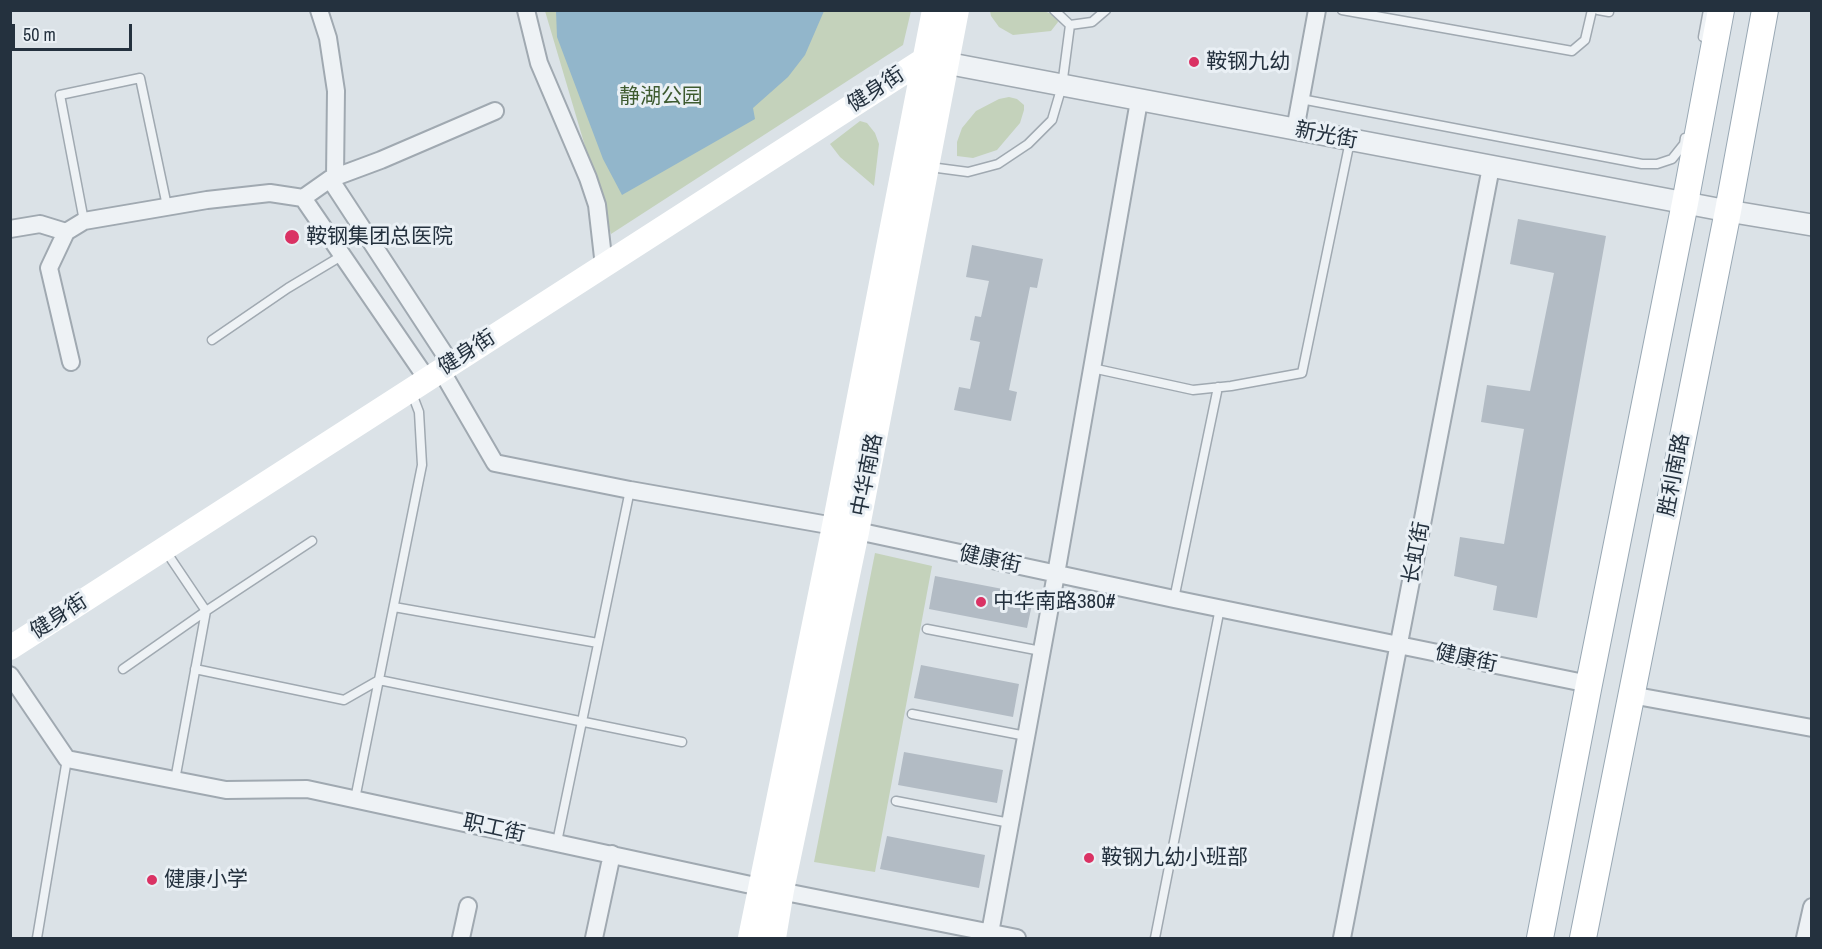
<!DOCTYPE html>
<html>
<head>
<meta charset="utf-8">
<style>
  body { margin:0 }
  #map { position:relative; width:1822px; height:949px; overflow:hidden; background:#dbe2e7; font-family:"Archivo Narrow",sans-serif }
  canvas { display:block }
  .frame { position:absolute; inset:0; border:12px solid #24313e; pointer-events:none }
  .scale { position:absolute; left:12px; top:24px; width:120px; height:27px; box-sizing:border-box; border:3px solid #24313e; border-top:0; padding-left:8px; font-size:18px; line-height:21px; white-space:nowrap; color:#24313e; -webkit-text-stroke:4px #eaf0f5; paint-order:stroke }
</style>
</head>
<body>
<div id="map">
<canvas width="1822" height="949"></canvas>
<div class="frame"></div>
<div class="scale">50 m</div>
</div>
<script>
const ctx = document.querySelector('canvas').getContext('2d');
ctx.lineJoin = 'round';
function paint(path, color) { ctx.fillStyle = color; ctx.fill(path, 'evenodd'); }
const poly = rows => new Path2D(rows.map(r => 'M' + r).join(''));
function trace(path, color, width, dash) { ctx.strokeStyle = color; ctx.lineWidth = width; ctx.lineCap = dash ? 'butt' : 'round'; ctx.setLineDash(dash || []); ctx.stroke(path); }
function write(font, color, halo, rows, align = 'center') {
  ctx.font = font + ' "Archivo Narrow","Noto Sans SC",sans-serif'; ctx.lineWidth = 6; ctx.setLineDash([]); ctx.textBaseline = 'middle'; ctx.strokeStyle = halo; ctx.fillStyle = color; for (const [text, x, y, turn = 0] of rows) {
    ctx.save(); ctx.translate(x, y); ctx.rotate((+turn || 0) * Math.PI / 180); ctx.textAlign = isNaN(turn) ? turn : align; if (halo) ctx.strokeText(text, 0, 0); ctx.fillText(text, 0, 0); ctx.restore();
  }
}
const green = poly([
  [545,11,911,11,903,45,611,234],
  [990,11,1043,11,1056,15,1058,22,1051,31,1013,35,999,27,991,16],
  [1009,97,1017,99,1024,105,1024,110,1020,123,997,150,973,158,957,156,957,142,962,128,976,111,999,99],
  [860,121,867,123,875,133,879,144,874,186,840,157,830,144],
  [875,553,932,566,875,872,814,862]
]);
const water = poly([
  [556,11,556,10,824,11,805,55,788,77,753,108,755,119,622,195,603,159,557,37]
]);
const building = poly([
  [1518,219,1606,236,1537,618,1493,610,1497,586,1454,576,1460,537,1504,544,1524,429,1481,422,1487,385,1530,391,1554,273,1510,264],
  [972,245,1043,259,1037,288,1030,287,1009,390,1017,392,1011,421,954,410,959,387,970,389,980,342,970,340,975,316,981,317,989,281,966,277],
  [935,576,1034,595,1027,628,929,609],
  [921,665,1019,684,1013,717,914,698],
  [904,752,1003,770,997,803,898,785],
  [887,836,985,855,979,888,880,869]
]);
const service = poly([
  [1342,10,1572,51,1585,40,1592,10],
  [1598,10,1609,12],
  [1070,25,1092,22,1106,10],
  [1703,37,1708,10],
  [1301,99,1642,164,1657,164,1672,159,1684,144,1685,138],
  [930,167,968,172,998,164,1028,144,1052,120,1062,86,1070,25,1054,10],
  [84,221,60,95,140,78,167,206],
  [212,340,288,288,343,255],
  [1092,368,1193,390,1231,386,1302,373,1350,141],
  [165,550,206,611,175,780],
  [1174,599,1218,387],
  [394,607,598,643],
  [927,629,1041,651],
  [123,669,206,611,312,541],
  [195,669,344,700,379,680,682,742],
  [912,714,1026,736],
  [355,799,422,465,419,412,411,391],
  [896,801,1010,823],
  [557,842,630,490],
  [37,938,67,759],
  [1155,938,1220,608]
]);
const minor = poly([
  [319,10,328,38,336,91,335,177],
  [526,10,539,63,588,178,597,205,604,266],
  [1295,130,1317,10],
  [330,179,451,364],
  [303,198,427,379],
  [10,229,40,224,66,232],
  [71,362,49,268,66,232,84,221,207,200,270,193,303,198,330,179,381,160,495,111],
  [441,370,495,463,630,490,834,526,1174,599,1589,684],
  [10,675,67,759,226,790,307,789,760,887,1017,938],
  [1631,695,1812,728],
  [990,933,1056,574,1139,101],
  [461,938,468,906],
  [594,938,612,854],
  [1342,938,1491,167],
  [1805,938,1812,907]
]);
const tertiary = poly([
  [930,60,1728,211,1812,225]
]);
const secondary = poly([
  [10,648,925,59],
  [750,938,834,526,934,10],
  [774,938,782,890,857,532,957,10]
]);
const primary = poly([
  [1540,938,1589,684,1685,203,1721,10],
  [1583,938,1728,211,1765,10]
]);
const markers = [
  [1194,62,6,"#da3264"],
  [292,237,8,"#da3264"],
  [981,602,6,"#da3264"],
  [1089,858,6,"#da3264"],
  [152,880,6,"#da3264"]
];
const poiNames = [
  ["鞍钢九幼",1206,62],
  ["鞍钢集团总医院",306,237],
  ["中华南路380#",993,602],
  ["鞍钢九幼小班部",1101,858],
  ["健康小学",164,880]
];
const streetNames = [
  ["健身街",876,90,-33],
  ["新光街",1326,136,11],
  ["健身街",467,353,-33],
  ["中华南路",868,475,-79],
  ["胜利南路",1675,475,-79],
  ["长虹街",1417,553,-79],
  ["健康街",990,560,12],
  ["健身街",59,617,-33],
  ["健康街",1466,659,12],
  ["职工街",494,829,12]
];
const parkNames = [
  ["静湖公园",661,97]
];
paint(green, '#c4d2bb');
paint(water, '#92b6cb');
paint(building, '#b2bbc4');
trace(service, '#a0a9b1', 11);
trace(minor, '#a0a9b1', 20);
trace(tertiary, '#a0a9b1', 24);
trace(primary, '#99a8b4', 28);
trace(service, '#eef2f5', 8);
trace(minor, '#eef2f5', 16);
trace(tertiary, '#eef2f5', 21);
trace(secondary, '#fff', 24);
trace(primary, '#fff', 26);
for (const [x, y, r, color] of markers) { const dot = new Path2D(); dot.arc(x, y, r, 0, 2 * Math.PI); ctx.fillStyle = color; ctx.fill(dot); trace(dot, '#eaf0f5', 2); }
write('21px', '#24313e', '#eaf0f5', poiNames, 'left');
write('21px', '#24313e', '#eaf0f5', streetNames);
write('21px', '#3e5b30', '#eaf0f5', parkNames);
</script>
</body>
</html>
